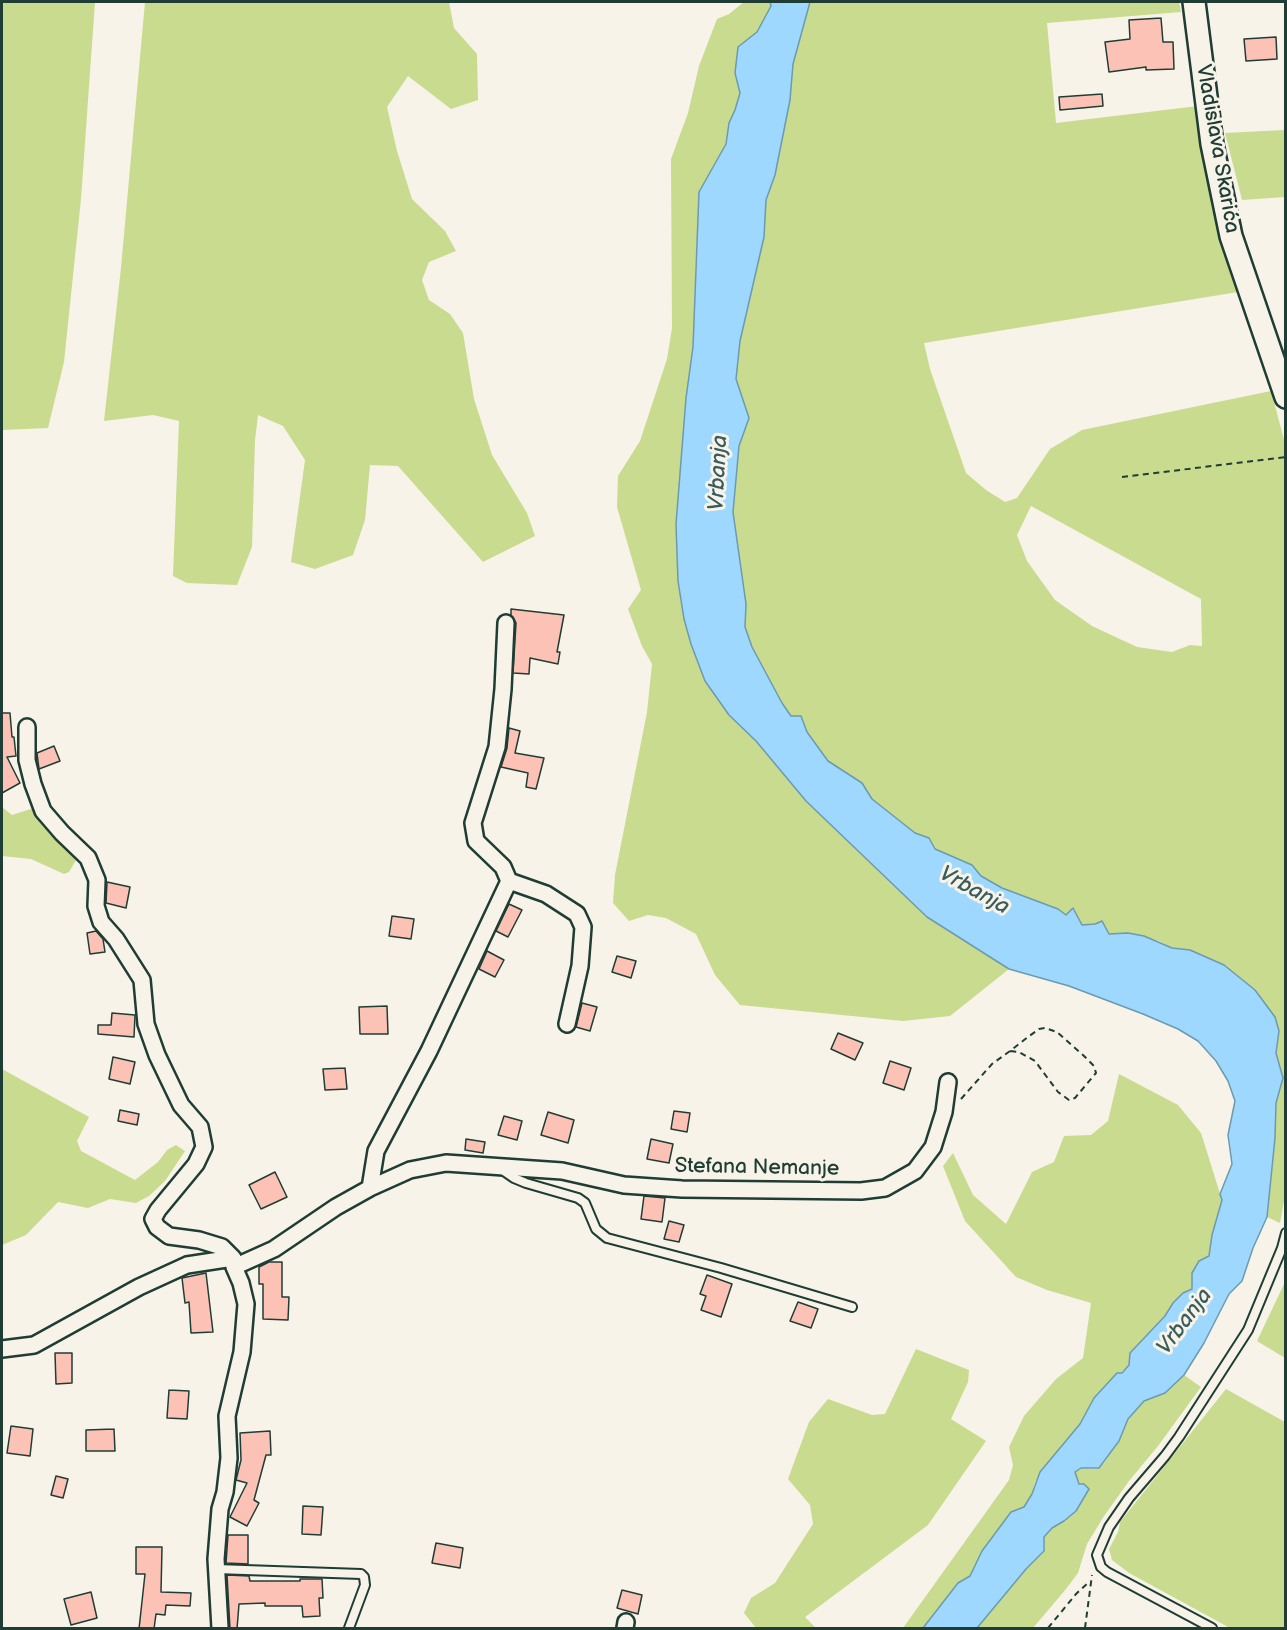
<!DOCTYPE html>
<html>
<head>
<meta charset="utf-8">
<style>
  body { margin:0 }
  #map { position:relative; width:1287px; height:1630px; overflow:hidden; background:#f7f3e8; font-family:"Balsamiq Sans",sans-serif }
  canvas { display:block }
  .frame { position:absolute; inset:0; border:3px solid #1f3d34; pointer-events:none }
</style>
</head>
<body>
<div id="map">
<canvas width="1287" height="1630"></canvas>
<div class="frame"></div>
</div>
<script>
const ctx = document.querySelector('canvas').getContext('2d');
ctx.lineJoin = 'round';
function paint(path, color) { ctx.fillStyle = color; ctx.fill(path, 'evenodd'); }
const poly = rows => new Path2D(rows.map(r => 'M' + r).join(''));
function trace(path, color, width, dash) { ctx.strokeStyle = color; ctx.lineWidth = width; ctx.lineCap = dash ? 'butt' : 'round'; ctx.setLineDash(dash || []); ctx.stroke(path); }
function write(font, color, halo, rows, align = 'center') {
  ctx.font = font + ' "Balsamiq Sans",sans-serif'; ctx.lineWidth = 6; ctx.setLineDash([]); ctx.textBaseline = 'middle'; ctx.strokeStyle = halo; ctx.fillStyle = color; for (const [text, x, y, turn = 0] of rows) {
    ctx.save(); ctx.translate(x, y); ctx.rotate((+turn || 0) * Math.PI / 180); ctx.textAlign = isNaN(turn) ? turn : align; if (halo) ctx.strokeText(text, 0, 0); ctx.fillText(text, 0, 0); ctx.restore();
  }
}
const green = poly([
  [2,2,95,2,81,199,64,362,48,428,2,430],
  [145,2,449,2,454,28,477,54,478,100,451,109,408,76,387,107,397,151,412,199,445,231,456,251,429,262,422,280,429,300,450,314,463,333,474,399,492,455,527,513,535,536,483,562,398,466,370,465,365,520,353,555,315,569,291,562,305,460,283,426,258,415,255,440,252,547,237,585,187,583,173,576,179,421,153,415,104,421,121,268],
  [744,2,770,2,771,6,735,72,740,93,735,111,729,123,726,144,712,168,696,256,693,347,686,398,676,524,678,581,684,619,691,644,729,715,756,741,806,801,927,917,1009,969,950,1016,903,1021,740,1005,715,975,696,934,666,918,648,915,629,921,613,903,615,875,647,712,652,664,642,646,628,609,641,590,617,507,618,476,640,441,667,359,672,328,671,159,688,113,699,66,717,19,729,14],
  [810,2,1179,2,1181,12,1047,23,1056,123,1198,106,1212,208,1238,292,924,343,930,369,966,473,986,490,1005,502,1017,498,1050,449,1082,430,1271,391,1286,447,1286,1190,1280,1223,1267,1217,1275,1138,1276,1103,1283,1078,1276,1053,1279,1031,1255,990,1224,965,1190,950,1172,948,1159,941,1128,933,1108,934,1095,924,1082,925,1073,909,1067,915,1057,909,1002,888,981,876,972,865,935,849,929,838,915,833,872,799,862,783,828,761,807,732,801,716,791,716,782,703,752,647,745,627,746,604,733,512,739,446,749,418,736,379,740,341,764,237,766,200,780,150,790,100,793,64],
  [1031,506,1201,599,1202,646,1190,645,1172,652,1137,647,1092,626,1055,600,1027,561,1017,535],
  [1285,130,1285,197,1242,200,1225,133],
  [2,807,12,815,34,808,76,860,69,872,64,874,31,859,2,856],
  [2,1069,89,1117,77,1141,81,1151,135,1180,158,1162,167,1150,176,1145,185,1151,165,1181,149,1196,136,1203,110,1199,88,1208,58,1202,26,1235,2,1245],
  [1119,1074,1178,1105,1201,1133,1222,1200,1212,1235,1209,1257,1199,1261,1192,1273,1192,1289,1183,1293,1173,1303,1165,1316,1130,1353,1129,1365,1094,1398,1080,1424,1051,1459,1035,1482,1032,1494,1024,1507,1011,1512,982,1551,970,1576,958,1583,923,1628,903,1628,1009,1480,1013,1465,1009,1447,1024,1416,1056,1379,1083,1358,1091,1303,1047,1290,1016,1277,965,1221,943,1166,953,1153,973,1195,1006,1224,1032,1172,1054,1162,1064,1136,1091,1135,1108,1121],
  [1285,1282,1285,1358,1257,1341],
  [916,1349,969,1370,968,1382,951,1419,986,1441,928,1525,805,1617,816,1628,756,1628,744,1613,751,1598,775,1583,813,1524,810,1505,788,1479,809,1422,828,1399,872,1415,885,1414],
  [1184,1375,1201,1387,1158,1446,1129,1481,1104,1516,1087,1544,1078,1573,1066,1589,1033,1628,977,1628,1026,1569,1044,1552,1044,1537,1052,1528,1064,1521,1079,1484,1075,1472,1081,1468,1094,1469,1104,1463,1119,1441,1128,1419,1144,1401,1165,1393],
  [1226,1389,1285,1422,1285,1628,1230,1628,1129,1573,1112,1560,1109,1549,1118,1532,1120,1522]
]);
const water = poly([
  [770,2,810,2,793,64,790,100,775,175,766,200,764,237,740,341,736,379,749,418,739,446,733,512,746,604,745,627,752,647,782,703,791,716,801,716,807,732,828,761,862,783,872,799,915,833,929,838,935,849,972,865,981,876,1002,888,1058,909,1066,915,1073,908,1082,925,1095,924,1102,921,1109,934,1128,933,1144,936,1172,948,1190,950,1224,965,1255,990,1275,1017,1279,1031,1276,1053,1283,1078,1276,1103,1275,1138,1267,1217,1253,1248,1242,1281,1229,1294,1204,1343,1184,1375,1165,1393,1144,1401,1128,1419,1119,1441,1099,1468,1081,1468,1075,1472,1079,1484,1084,1484,1089,1489,1076,1511,1064,1521,1052,1528,1044,1537,1044,1551,1026,1569,977,1628,923,1628,958,1583,970,1576,982,1551,1011,1512,1024,1507,1032,1494,1040,1472,1080,1424,1094,1398,1117,1373,1122,1373,1129,1365,1130,1353,1165,1316,1173,1303,1183,1293,1192,1289,1192,1273,1199,1261,1209,1256,1212,1235,1222,1200,1220,1194,1232,1164,1228,1135,1235,1101,1228,1081,1216,1061,1198,1041,1178,1029,1143,1014,1069,986,1009,969,927,917,806,801,756,741,729,715,705,681,691,644,684,619,678,581,676,524,686,398,693,347,699,192,726,144,729,123,735,110,740,93,735,73,738,47,757,32,771,6,770,2]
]);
const building = poly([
  [1161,18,1163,42,1173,42,1174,69,1146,70,1146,67,1109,72,1105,42,1130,39,1129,20,1161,18],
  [1276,37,1277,59,1246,61,1244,39,1276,37],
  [1102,94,1103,106,1060,110,1059,97,1102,94],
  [511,609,564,615,557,652,560,652,558,664,530,658,529,674,513,673,516,623,511,615,511,609],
  [2,713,10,713,12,737,14,737,16,756,7,757,20,783,2,793,2,713],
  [509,728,520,731,515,753,544,758,536,789,526,787,528,773,501,767,507,748,509,728],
  [54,746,60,761,39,769,37,753,54,746],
  [107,882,130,887,126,908,106,903,107,882],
  [509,904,522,910,508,937,496,931,509,904],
  [392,916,414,919,411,939,389,936,392,916],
  [96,931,103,939,105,952,90,954,87,933,96,931],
  [487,951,504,960,495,977,479,969,487,951],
  [617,956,636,961,631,978,612,972,617,956],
  [582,1003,597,1007,590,1031,576,1027,582,1003],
  [387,1006,388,1034,360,1034,359,1007,387,1006],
  [112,1013,135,1015,134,1037,98,1034,98,1025,111,1025,112,1013],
  [838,1033,863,1043,855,1060,831,1049,838,1033],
  [113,1057,135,1062,130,1084,109,1079,113,1057],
  [890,1061,911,1068,904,1090,883,1083,890,1061],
  [345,1068,347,1089,325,1090,323,1069,345,1068],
  [120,1110,139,1114,137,1125,118,1121,120,1110],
  [674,1111,690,1113,687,1132,671,1129,674,1111],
  [548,1112,574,1120,568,1143,541,1135,548,1112],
  [504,1116,522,1121,517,1140,498,1135,504,1116],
  [466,1139,485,1142,483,1153,465,1150,466,1139],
  [651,1139,673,1144,669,1163,647,1159,651,1139],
  [275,1172,287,1197,261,1209,249,1185,275,1172],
  [644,1196,665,1198,662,1222,641,1219,644,1196],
  [669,1221,684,1225,679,1242,664,1239,669,1221],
  [269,1262,282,1262,282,1297,289,1297,288,1320,263,1319,263,1284,259,1284,259,1267,269,1262],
  [206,1273,213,1332,191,1333,189,1302,185,1303,182,1278,206,1273],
  [707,1275,732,1284,721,1317,701,1310,706,1296,700,1294,707,1275],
  [798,1302,818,1309,811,1328,790,1321,798,1302],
  [55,1353,72,1353,72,1383,56,1384,55,1353],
  [169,1390,189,1391,187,1419,167,1418,169,1390],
  [11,1426,33,1429,30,1456,7,1453,11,1426],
  [114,1429,115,1451,86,1451,86,1430,114,1429],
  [270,1431,271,1455,266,1455,254,1500,259,1503,247,1526,230,1517,247,1483,236,1480,241,1460,240,1433,270,1431],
  [56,1476,68,1479,63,1498,51,1495,56,1476],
  [303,1506,323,1507,321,1535,302,1534,303,1506],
  [228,1535,248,1535,248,1564,226,1563,228,1535],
  [436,1543,463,1548,460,1568,432,1563,436,1543],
  [136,1547,162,1547,161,1592,191,1593,190,1606,166,1605,165,1615,156,1614,154,1629,139,1629,145,1574,136,1574,136,1547],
  [227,1575,249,1576,250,1581,300,1581,300,1579,322,1579,323,1598,319,1598,320,1616,303,1617,302,1606,265,1606,265,1603,239,1604,237,1629,230,1629,227,1575],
  [622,1590,642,1595,638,1614,617,1608,622,1590],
  [91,1592,97,1618,71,1625,64,1599,91,1592]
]);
const path = poly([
  [1122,477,1286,457],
  [961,1099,992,1064,1010,1051,1028,1037,1039,1029,1045,1028,1057,1032,1083,1055,1094,1066,1096,1073,1075,1098,1069,1100,1058,1092,1035,1061,1019,1052,1010,1051],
  [1048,1628,1076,1594,1090,1581],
  [1085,1628,1092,1575]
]);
const lane = poly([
  [501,1169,514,1178,526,1183,578,1198,585,1203,596,1229,607,1238,721,1268,852,1307],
  [216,1569,361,1574,364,1577,365,1585,349,1628],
  [1212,1628,1107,1572,1101,1567,1097,1555,1109,1527,1129,1498,1165,1456,1179,1437,1248,1330,1282,1248,1286,1233]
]);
const street = poly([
  [27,727,27,760,33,784,43,811,62,833,88,858,97,880,96,906,101,922,116,939,142,980,146,1024,157,1055,181,1105,200,1127,204,1147,196,1164,158,1210,153,1219,157,1227,169,1236,199,1240,222,1247,233,1258,234,1267,241,1283,246,1304,242,1352,227,1416,229,1458,225,1492,220,1509,216,1559,220,1628],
  [509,881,546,894,577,914,583,927,580,966,567,1024],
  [370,1188,376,1151,429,1051,509,881,503,867,476,841,473,823,497,747,503,689,506,623],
  [234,1267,274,1249,336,1207,370,1188,410,1170,446,1163,562,1171,624,1185,682,1189,861,1191,885,1188,915,1171,933,1147,944,1112,948,1082],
  [2,1349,34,1345,139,1287,187,1265,233,1258],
  [625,1628,626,1622]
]);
const secondary = poly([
  [1194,2,1212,144,1231,236,1286,397]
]);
const streetNames = [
  ["Vladislava Skarića",1217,149,80],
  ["Stefana Nemanje",757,1168,1]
];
const waterNames = [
  ["Vrbanja",719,473,-87],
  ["Vrbanja",974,891,29],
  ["Vrbanja",1185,1322,-53]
];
paint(green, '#c8db8f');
paint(water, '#9fd8ff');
trace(water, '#6c9aae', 1.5);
paint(building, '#fdc2b6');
trace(building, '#1f3d34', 1.5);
trace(lane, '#1f3d34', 12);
trace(street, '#1f3d34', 20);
trace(secondary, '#1f3d34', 26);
trace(path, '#1f3d34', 2, [6, 4.5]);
trace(lane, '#f7f3e8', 8);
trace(street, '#f7f3e8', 15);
trace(secondary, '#f7f3e8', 21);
write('21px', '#1f3d34', '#f7f3e8', streetNames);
write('italic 22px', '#395c5d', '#f7f3e8', waterNames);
</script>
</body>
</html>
